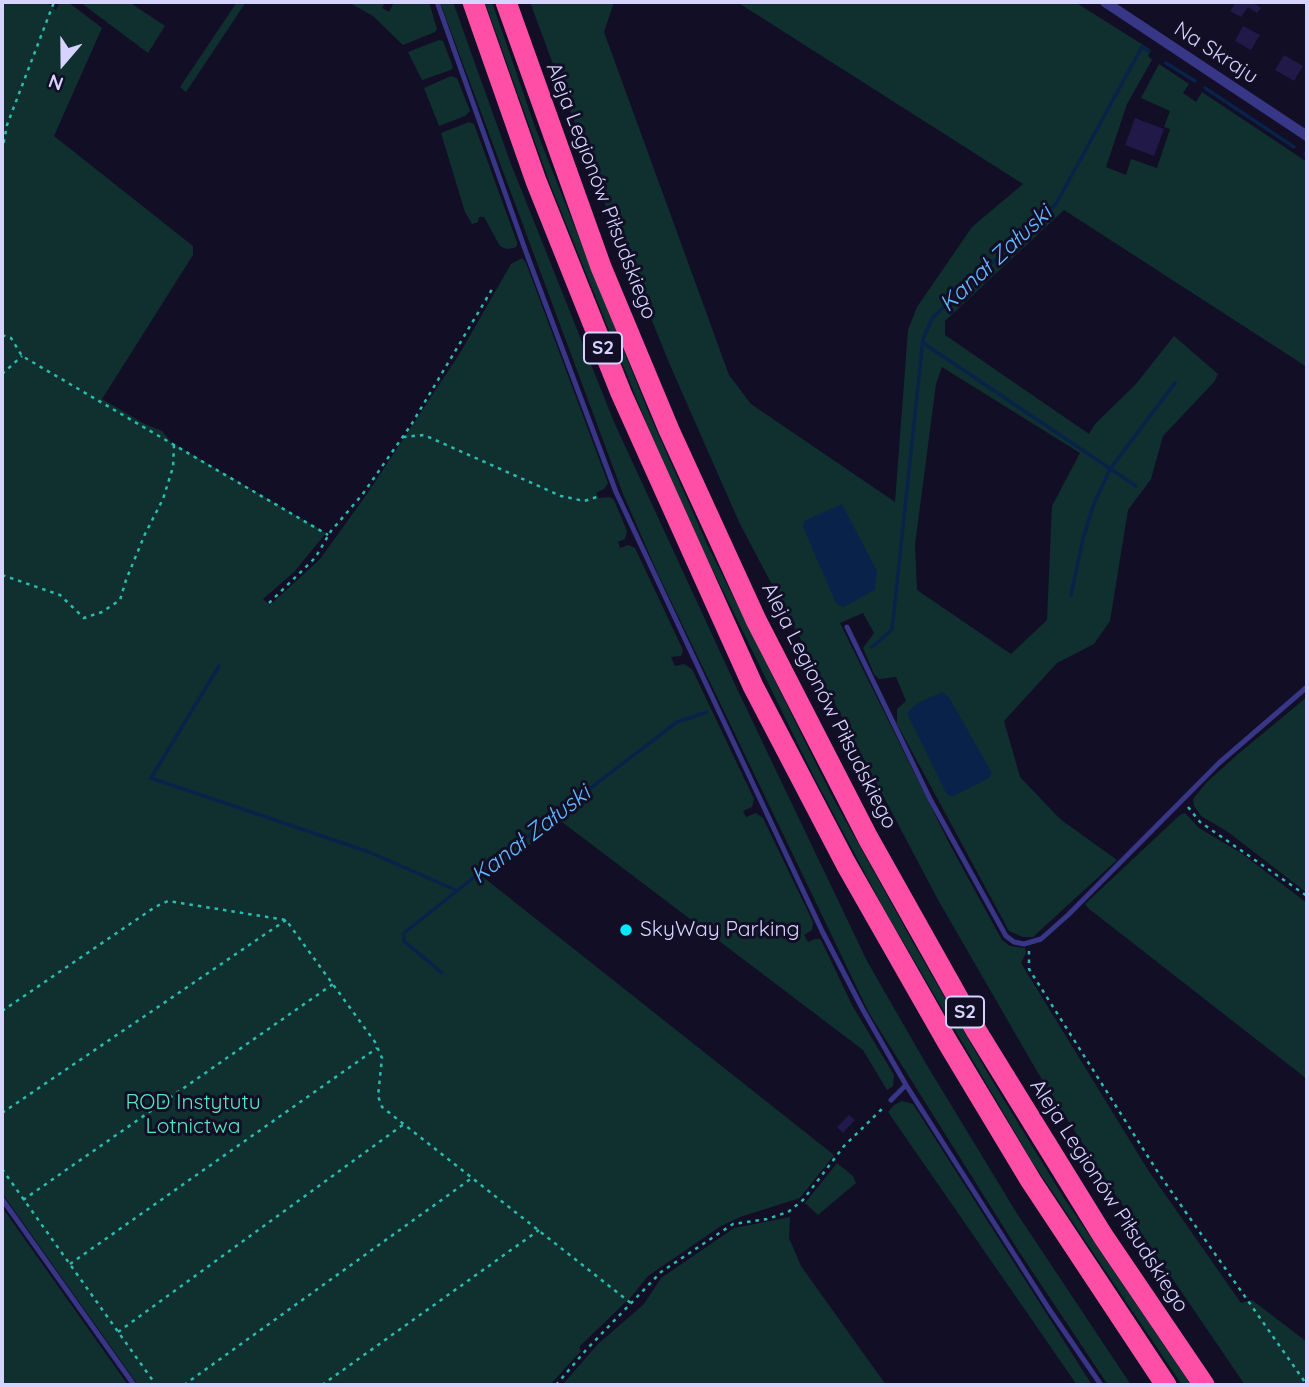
<!DOCTYPE html>
<html>
<head>
<meta charset="utf-8">
<style>
  body { margin:0 }
  #map { position:relative; width:1309px; height:1387px; overflow:hidden; background:#110e26; font-family:Quicksand,sans-serif }
  canvas { display:block }
  .frame { position:absolute; inset:0; border:4px solid #d7d3ff; pointer-events:none }
  .north { position:absolute; left:28px; top:28px; width:70px; height:70px; -webkit-text-stroke:5px #110e26; paint-order:stroke; rotate:200deg; font-size:19px; font-weight:700; line-height:28px; text-align:center; color:#d7d3ff }
  .north::after { content:''; display:block; margin:auto; width:24px; height:32px; background:#d7d3ff; clip-path:polygon(50% 0,100% 100%,50% 72%,0 100%) }
</style>
</head>
<body>
<div id="map">
<canvas width="1309" height="1387"></canvas>
<div class="frame"></div>
<div class="north">N</div>
</div>
<script>
const ctx = document.querySelector('canvas').getContext('2d');
ctx.lineJoin = 'round';
function paint(path, color) { ctx.fillStyle = color; ctx.fill(path, 'evenodd'); }
const poly = rows => new Path2D(rows.map(r => 'M' + r).join(''));
function trace(path, color, width, dash) { ctx.strokeStyle = color; ctx.lineWidth = width; ctx.lineCap = dash ? 'butt' : 'round'; ctx.setLineDash(dash || []); ctx.stroke(path); }
function write(font, color, halo, rows, align = 'center') {
  ctx.font = font + ' Quicksand,sans-serif'; ctx.lineWidth = 6; ctx.setLineDash([]); ctx.textBaseline = 'middle'; ctx.strokeStyle = halo; ctx.fillStyle = color; for (const [text, x, y, turn = 0] of rows) {
    ctx.save(); ctx.translate(x, y); ctx.rotate((+turn || 0) * Math.PI / 180); ctx.textAlign = isNaN(turn) ? turn : align; if (halo) ctx.strokeText(text, 0, 0); ctx.fillText(text, 0, 0); ctx.restore();
  }
}
const green = poly([
  [2,2,49,2,49,5,56,10,60,2,68,2,102,28,54,136,193,246,193,255,102,399,145,424,162,431,171,442,326,533,294,572,263,599,270,605,320,559,369,491,460,353,511,264,522,258,526,263,608,483,604,489,596,493,599,498,610,497,614,500,627,531,625,539,618,542,620,548,628,545,635,548,683,650,681,656,671,657,675,666,684,664,692,669,754,799,752,807,743,811,746,817,756,813,763,818,813,922,812,930,804,935,808,942,815,939,820,939,822,942,852,1005,894,1075,893,1086,887,1090,863,1050,562,822,483,877,834,1155,800,1198,740,1217,721,1226,648,1276,632,1296,579,1347,581,1351,550,1385,138,1385,2,1193],
  [80,2,129,2,165,26,148,53],
  [237,2,246,2,186,92,180,87],
  [348,2,385,2,382,8,389,12,394,2,429,2,437,29,435,32,403,45,373,16],
  [440,2,453,2,511,164,614,422,739,693,867,961,925,1062,1016,1212,1131,1385,1108,1385,1018,1250,869,1013,658,574,623,494],
  [485,2,492,2,535,127,648,411,707,544,833,798,915,946,990,1077,1064,1198,1191,1385,1182,1385,1033,1163,884,909,814,777,705,554,650,432,550,184],
  [530,2,614,2,604,32,729,375,751,404,895,502,908,330,917,307,972,227,1023,184,737,2,1075,2,1151,50,1148,56,1152,60,1127,104,1106,167,1126,175,1131,159,1157,168,1170,129,1164,127,1170,111,1141,98,1159,64,1189,84,1183,93,1196,102,1202,92,1307,162,1307,367,1064,210,945,321,945,335,1089,434,1095,424,1136,384,1174,336,1218,374,1214,382,1163,436,1151,479,1128,510,1110,621,1094,644,1057,663,1004,721,1020,777,1060,819,1117,860,1033,937,1023,937,1009,931,897,724,897,709,906,701,896,677,879,679,874,674,863,648,874,633,863,613,840,623,949,843,1002,940,1010,946,1025,948,1026,953,1021,963,1148,1170,1241,1303,1252,1300,1307,1342,1307,1385,1245,1385,1112,1190,1038,1073,937,898,739,522,670,365,609,215],
  [942,367,1080,453,1052,506,1047,620,1011,654,917,590,915,545,936,384],
  [439,40,443,41,453,67,451,70,422,80,408,52],
  [451,76,457,78,470,111,465,116,439,126,424,88],
  [469,122,474,124,517,242,517,246,514,248,506,249,500,246,484,217,479,217,478,222,472,224,465,212,441,133],
  [1307,697,1307,893,1228,832,1201,816,1194,806,1193,799,1207,782,1238,754],
  [1185,813,1199,828,1241,853,1307,903,1307,1079,1088,908,1085,904,1180,815],
  [902,1101,913,1104,1092,1385,1077,1385,888,1112,894,1105],
  [837,1163,853,1176,856,1183,818,1215,805,1203],
  [2,1207,128,1385,2,1385],
  [790,1217,789,1238,801,1266,886,1385,563,1384,598,1344,644,1304,661,1278,734,1228]
]);
const water = poly([
  [842,504,877,571,875,590,843,607,836,603,803,527,804,521],
  [942,692,949,697,992,773,989,778,954,796,949,796,945,791,907,713,918,703]
]);
const stream = poly([
  [1166,63,1195,81],
  [1205,88,1294,147],
  [1305,154,1307,155],
  [923,343,1136,486],
  [1071,595,1083,539,1093,506,1110,469,1175,383],
  [872,647,892,630,923,339,933,317,1056,204,1142,47,1149,51],
  [219,666,151,778,369,852,458,891],
  [442,973,404,941,404,933,482,871,677,722,707,712]
]);
const building = poly([
  [1236,2,1253,2,1261,8,1257,13,1248,7,1241,17,1230,11],
  [1243,26,1260,35,1251,50,1235,41],
  [1284,55,1303,66,1294,81,1275,70],
  [1135,118,1164,129,1154,156,1125,145],
  [849,1115,855,1120,843,1133,837,1127]
]);
const path = poly([
  [2,151,7,125,54,2],
  [2,335,11,338,22,356,328,535],
  [2,374,22,356],
  [403,437,424,435,561,496,584,501,600,496],
  [2,575,60,595,84,618,102,612,120,600,126,580,145,534,163,499,173,467,174,445],
  [269,603,315,558,331,531,362,495,411,425,494,286],
  [1188,807,1200,822,1307,896],
  [1029,951,1029,969,1159,1174,1307,1385],
  [2,1011,155,907,168,901,286,920,375,1042,382,1058,378,1096,382,1107,632,1304],
  [2,1113,286,920],
  [2,1169,156,1385],
  [23,1200,333,984],
  [70,1264,377,1048],
  [118,1332,404,1124],
  [184,1385,472,1178],
  [322,1385,539,1230],
  [556,1385,586,1350,661,1272,733,1224,767,1219,788,1212,803,1200,844,1146,884,1107]
]);
const lane = poly([
  [437,2,526,252,616,492,822,931,863,1010,906,1085,1049,1309,1101,1385],
  [847,627,930,799,1006,936,1014,942,1024,944,1041,939,1068,915,1219,763,1307,687],
  [891,1100,906,1085],
  [2,1199,134,1385]
]);
const street = poly([
  [1105,2,1307,136]
]);
const highway = poly([
  [473,2,536,181,621,393,753,686,846,864,948,1043,1031,1181,1166,1385],
  [506,2,601,267,669,430,756,620,868,838,977,1032,1103,1236,1204,1385]
]);
const markers = [
  [626,930,7,"#00eafe"]
];
const shields = [
  [603,348,38],
  [965,1012,38]
];
const shieldNames = [
  ["S2",603,348],
  ["S2",965,1012]
];
const streetNames = [
  ["Na Skraju",1216,53,33],
  ["Aleja Legionów Piłsudskiego",601,191,69],
  ["Aleja Legionów Piłsudskiego",829,706,63],
  ["Aleja Legionów Piłsudskiego",1109,1196,57]
];
const poiNames = [
  ["SkyWay Parking",640,930]
];
const parkNames = [
  ["ROD Instytutu",193,1103],
  ["Lotnictwa",193,1127]
];
const waterNames = [
  ["Kanał Załuski",996,259,-43],
  ["Kanał Załuski",531,835,-38]
];
paint(green, '#10302f');
paint(water, '#09224a');
trace(stream, '#09224a', 3.5);
paint(building, '#211948');
trace(path, '#29bdb1', 2.5, [3.5, 5]);
trace(lane, '#383687', 5);
trace(street, '#383687', 10);
trace(highway, '#ff4ea6', 21);
for (const [x, y, r, color] of markers) { const dot = new Path2D(); dot.arc(x, y, r, 0, 2 * Math.PI); ctx.fillStyle = color; ctx.fill(dot); trace(dot, '#110e26', 2.5); }
for (const [x, y, w] of shields) { const box = new Path2D(); box.roundRect(x - w / 2, y - 15.5, w, 31, 5); ctx.fillStyle = '#110e26'; ctx.fill(box); trace(box, '#d7d3ff', 2); }
write('bold 19px', '#d7d3ff', null, shieldNames);
write('21px', '#d7d3ff', '#110e26', streetNames);
write('21px', '#d7d3ff', '#110e26', poiNames, 'left');
write('21px', '#58e6bf', '#110e26', parkNames);
write('italic 23px', '#61b9ff', '#110e26', waterNames);
</script>
</body>
</html>
